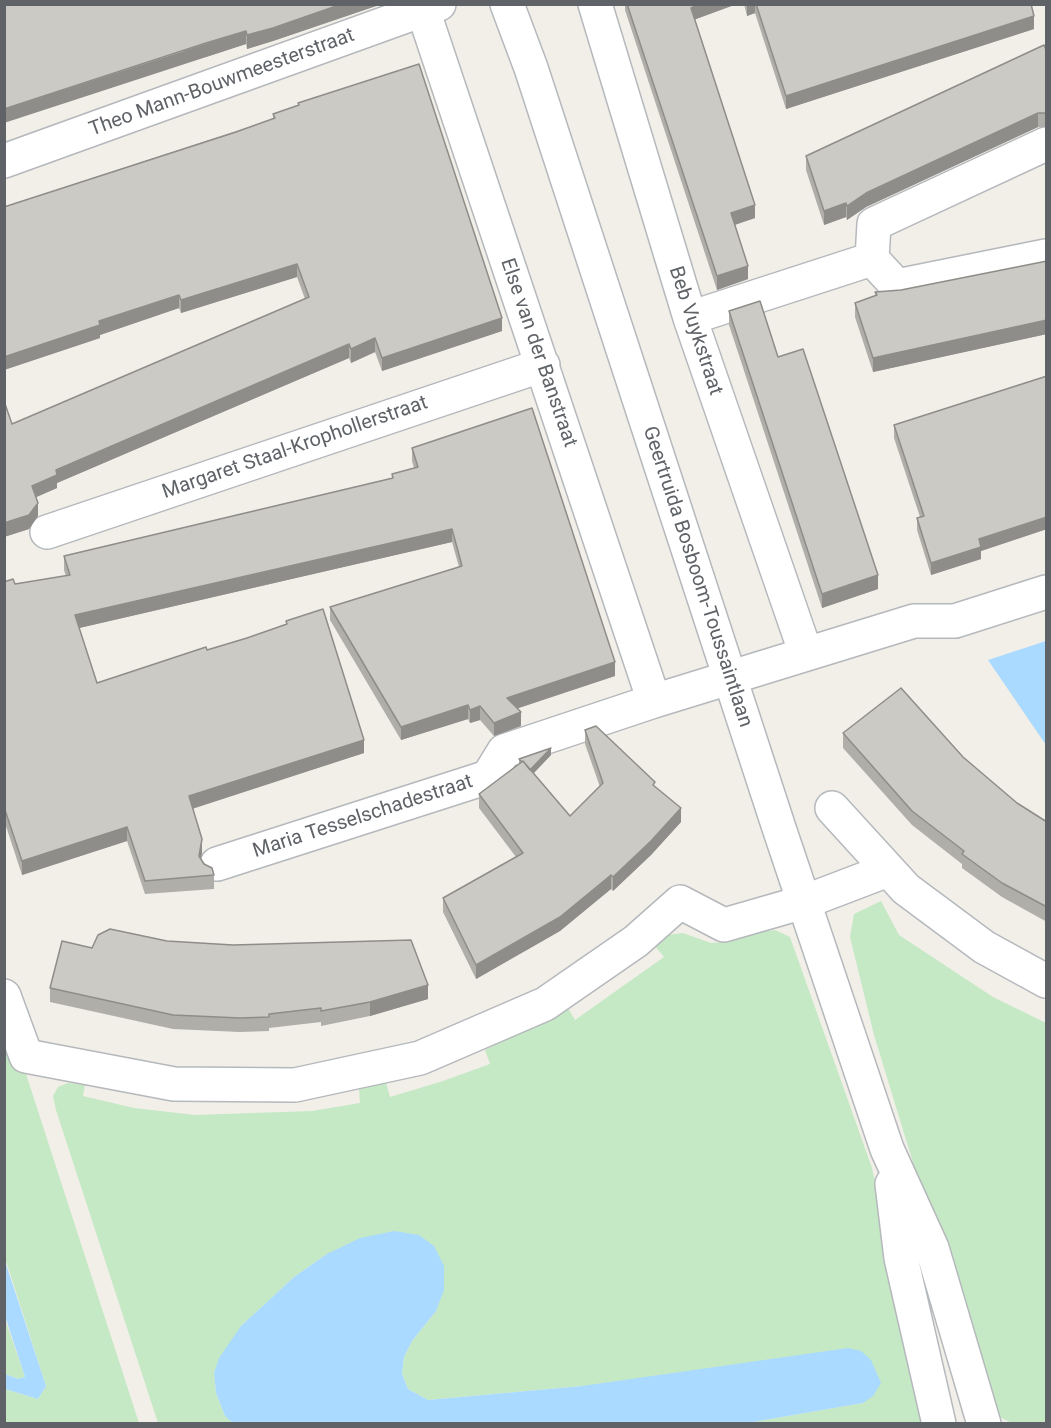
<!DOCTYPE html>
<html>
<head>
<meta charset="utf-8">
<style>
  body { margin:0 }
  #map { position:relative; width:1051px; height:1428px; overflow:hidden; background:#f1efe8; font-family:Roboto,sans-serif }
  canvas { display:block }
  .frame { position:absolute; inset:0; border:6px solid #5f6368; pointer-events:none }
</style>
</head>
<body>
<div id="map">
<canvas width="1051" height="1428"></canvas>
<div class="frame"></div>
</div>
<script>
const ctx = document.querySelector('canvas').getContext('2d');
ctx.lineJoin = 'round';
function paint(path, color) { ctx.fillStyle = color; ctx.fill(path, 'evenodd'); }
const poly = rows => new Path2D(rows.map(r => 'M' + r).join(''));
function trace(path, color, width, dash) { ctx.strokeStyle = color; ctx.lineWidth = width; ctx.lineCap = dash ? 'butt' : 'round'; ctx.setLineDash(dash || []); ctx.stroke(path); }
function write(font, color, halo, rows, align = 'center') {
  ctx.font = font + ' Roboto,sans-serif'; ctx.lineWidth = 4.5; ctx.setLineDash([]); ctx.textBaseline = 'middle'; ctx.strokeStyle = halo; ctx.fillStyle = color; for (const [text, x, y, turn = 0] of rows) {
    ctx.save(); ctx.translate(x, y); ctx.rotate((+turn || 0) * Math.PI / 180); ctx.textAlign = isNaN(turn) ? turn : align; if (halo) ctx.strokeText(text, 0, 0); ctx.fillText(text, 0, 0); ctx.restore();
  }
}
const green = poly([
  [881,901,899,935,993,997,1046,1023,1046,1423,1012,1423,995,1415,981,1385,874,1035,850,937,854,914],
  [775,930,790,937,872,1168,921,1392,921,1423,747,1423,863,1403,582,1386,428,1400,408,1389,402,1374,404,1357,412,1341,436,1311,327,1254,294,1277,241,1326,214,1373,216,1393,225,1416,233,1423,158,1423,56,1110,53,1096,58,1087,68,1083,85,1085,83,1096,134,1108,195,1115,312,1111,360,1103,359,1089,386,1083,390,1097,443,1081,490,1064,485,1050,568,1008,575,1020,664,957,655,946,667,935,683,933,711,943,730,942,760,932],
  [5,1036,15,1068,26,1074,139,1423,5,1423,4,1389,38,1399,46,1386,5,1258],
  [4,1316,25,1377,18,1379,5,1374]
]);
const water = poly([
  [1046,641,1046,745,988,660],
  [394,1231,419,1235,434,1246,444,1266,444,1290,436,1311,412,1341,404,1357,402,1374,408,1389,428,1400,582,1386,848,1348,861,1351,871,1360,881,1383,873,1396,863,1403,747,1423,233,1423,225,1416,216,1393,214,1373,219,1358,241,1326,294,1277,327,1254,360,1238],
  [4,1258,46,1386,38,1399,5,1389,5,1374,18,1379,25,1377,5,1316]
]);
const minor = poly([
  [421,4,654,701],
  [595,4,690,318,806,654],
  [1046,144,874,224,872,259,897,286,1046,256],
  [4,161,439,4],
  [690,318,872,259],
  [47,532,543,365],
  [832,808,906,889,984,947,1046,981],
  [217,864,488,777,504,751,654,701,914,621,955,621,1046,592],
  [4,996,26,1056,174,1084,295,1085,420,1058,545,1004,636,941,680,902,724,925,804,902,888,870]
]);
const tertiary = poly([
  [507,4,531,68,779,828,887,1149,932,1248,984,1424],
  [892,1184,901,1258,939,1424]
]);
const wall = poly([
  [4,4,382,4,273,41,247,49,246,44,206,57],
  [625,4,737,4,694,19,755,218,735,225,748,279,717,290,625,10],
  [744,4,1031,4,1034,29,786,109,755,13,747,16],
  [1047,52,1047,127,1038,127,866,207,847,220,846,217,824,225,806,170,806,156],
  [298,103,502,331,382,371,375,352,351,363,349,358,57,483,57,488,36,497,38,516,29,529,4,537,4,401,12,424,305,299,297,277,181,313,179,308,100,335,100,338,4,370,4,207,273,119,273,114,298,106],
  [1047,261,1047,334,873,372,855,317,855,303,875,296,875,292,901,290],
  [729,311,778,357,878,589,822,608,729,325],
  [1047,376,1047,529,981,551,981,559,931,575,917,530,917,518,920,517,894,438,894,425],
  [412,448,615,676,517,708,521,726,494,736,480,720,470,723,468,719,401,740,330,620,330,607,459,567,452,542,79,628,97,683,247,638,286,624,286,621,364,753,192,808,202,853,201,859,214,875,214,889,145,894,127,841,22,875,4,820,4,582,15,584,66,576,64,570,64,556,392,478,392,474,414,468,412,461],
  [585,730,655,787,681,822,651,855,613,891,611,889,560,931,476,979,443,912,443,898,516,857,479,808,479,794,519,765,519,759,551,755,533,774,570,816,600,787,585,744],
  [843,733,963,757,1017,803,1047,822,1047,922,1002,897,962,868,962,864,912,825,843,748],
  [92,948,428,999,370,1016,321,1026,321,1022,269,1028,269,1031,240,1032,173,1029,50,1002,50,988]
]);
const shadedWall = poly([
  [342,4,382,4,273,41,247,49,247,35],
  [700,4,737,4,691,21,691,8],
  [747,4,755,4,755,13,747,16],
  [1034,16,1034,29,786,109,786,96],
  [246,31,246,44,4,123,4,109],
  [1038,113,1038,127,866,207,847,220,847,206,866,193],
  [846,203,846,217,824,225,824,211],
  [755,205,755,218,731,226,731,213],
  [297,264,297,277,181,313,181,300],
  [748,266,748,279,717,290,717,276],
  [179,295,179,308,100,335,100,338,4,370,4,357,99,321],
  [502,318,502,331,382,371,382,358],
  [1047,320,1047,334,873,372,873,358],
  [375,338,375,352,351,363,351,349],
  [349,344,349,358,57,483,57,488,32,499,32,486,56,470],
  [38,503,38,516,29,529,4,537,4,523],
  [1047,517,1047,529,981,551,981,559,931,575,931,563,979,539],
  [452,529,452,542,75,629,75,615],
  [878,575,878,589,822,608,822,594],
  [615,662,615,676,507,712,507,698],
  [468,705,468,719,401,740,401,727],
  [480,706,480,720,470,723,470,710],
  [521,712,521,726,494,736,494,723],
  [364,740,364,753,189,810,189,796],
  [551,748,551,755,529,778,529,771],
  [681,808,681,822,651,855,613,891,613,877],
  [127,827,127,841,22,875,22,861],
  [202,839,202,853,199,869,199,856],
  [611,875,611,889,560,931,476,979,476,965],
  [428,985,428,999,370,1016,370,1002]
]);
const building = poly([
  [4,4,342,4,273,28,247,35,246,31,206,43,4,109,4,4],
  [627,4,700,4,691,8,755,205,731,213,748,266,717,276,627,4],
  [756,4,1031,4,1034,16,786,96,756,4],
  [1044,45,1047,52,1047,113,1038,113,866,193,847,206,846,203,824,211,806,156,1044,45],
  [419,64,502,318,382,358,375,338,351,349,349,344,56,470,57,475,32,486,38,503,29,515,4,523,4,401,12,424,309,297,297,264,181,300,179,295,99,321,100,325,4,357,4,207,236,132,275,118,273,114,299,105,298,103,419,64],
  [1047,261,1047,320,873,358,855,303,877,295,875,292,901,290,1047,261],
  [760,301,778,357,803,349,878,575,822,594,729,311,760,301],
  [1047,376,1047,517,979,539,981,547,931,563,917,518,924,516,894,425,1047,376],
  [532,408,615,662,507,698,521,712,494,723,480,706,470,710,468,705,401,727,330,607,462,566,452,529,75,615,97,683,206,647,207,650,247,638,287,624,286,621,323,609,364,740,189,796,202,839,199,856,204,864,212,868,214,875,145,881,127,827,22,861,4,807,4,582,13,579,15,584,70,575,64,556,393,478,392,474,418,467,412,448,532,408],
  [901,688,963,757,1017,803,1047,822,1047,907,1002,883,962,854,964,851,912,811,843,733,901,688],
  [596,726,655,782,653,785,681,808,651,841,613,877,611,875,560,917,476,965,443,898,523,853,479,794,523,761,570,816,603,783,585,730,596,726],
  [551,748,530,770,523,761,522,762,519,759,551,748],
  [110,929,167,941,233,945,411,940,428,985,370,1002,321,1011,321,1008,269,1014,269,1017,240,1018,173,1015,50,988,62,941,92,948,98,935,110,929]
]);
const streetNames = [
  ["Theo Mann-Bouwmeesterstraat",222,83,-20],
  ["Beb Vuykstraat",695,331,72],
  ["Else van der Banstraat",538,353,71],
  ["Margaret Staal-Krophollerstraat",295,448,-19],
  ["Geertruida Bosboom-Toussaintlaan",697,577,72],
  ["Maria Tesselschadestraat",363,817,-18]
];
paint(green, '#c5e8c5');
paint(water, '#aadaff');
trace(minor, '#b5b8bc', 36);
trace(tertiary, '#b5b8bc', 36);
trace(minor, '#fff', 33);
trace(tertiary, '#fff', 33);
paint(wall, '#afaea9');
paint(shadedWall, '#8f8d8a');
paint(building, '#cccac5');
trace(building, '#8f8d8a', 1.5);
write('20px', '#5f6368', '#fff', streetNames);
</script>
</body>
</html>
